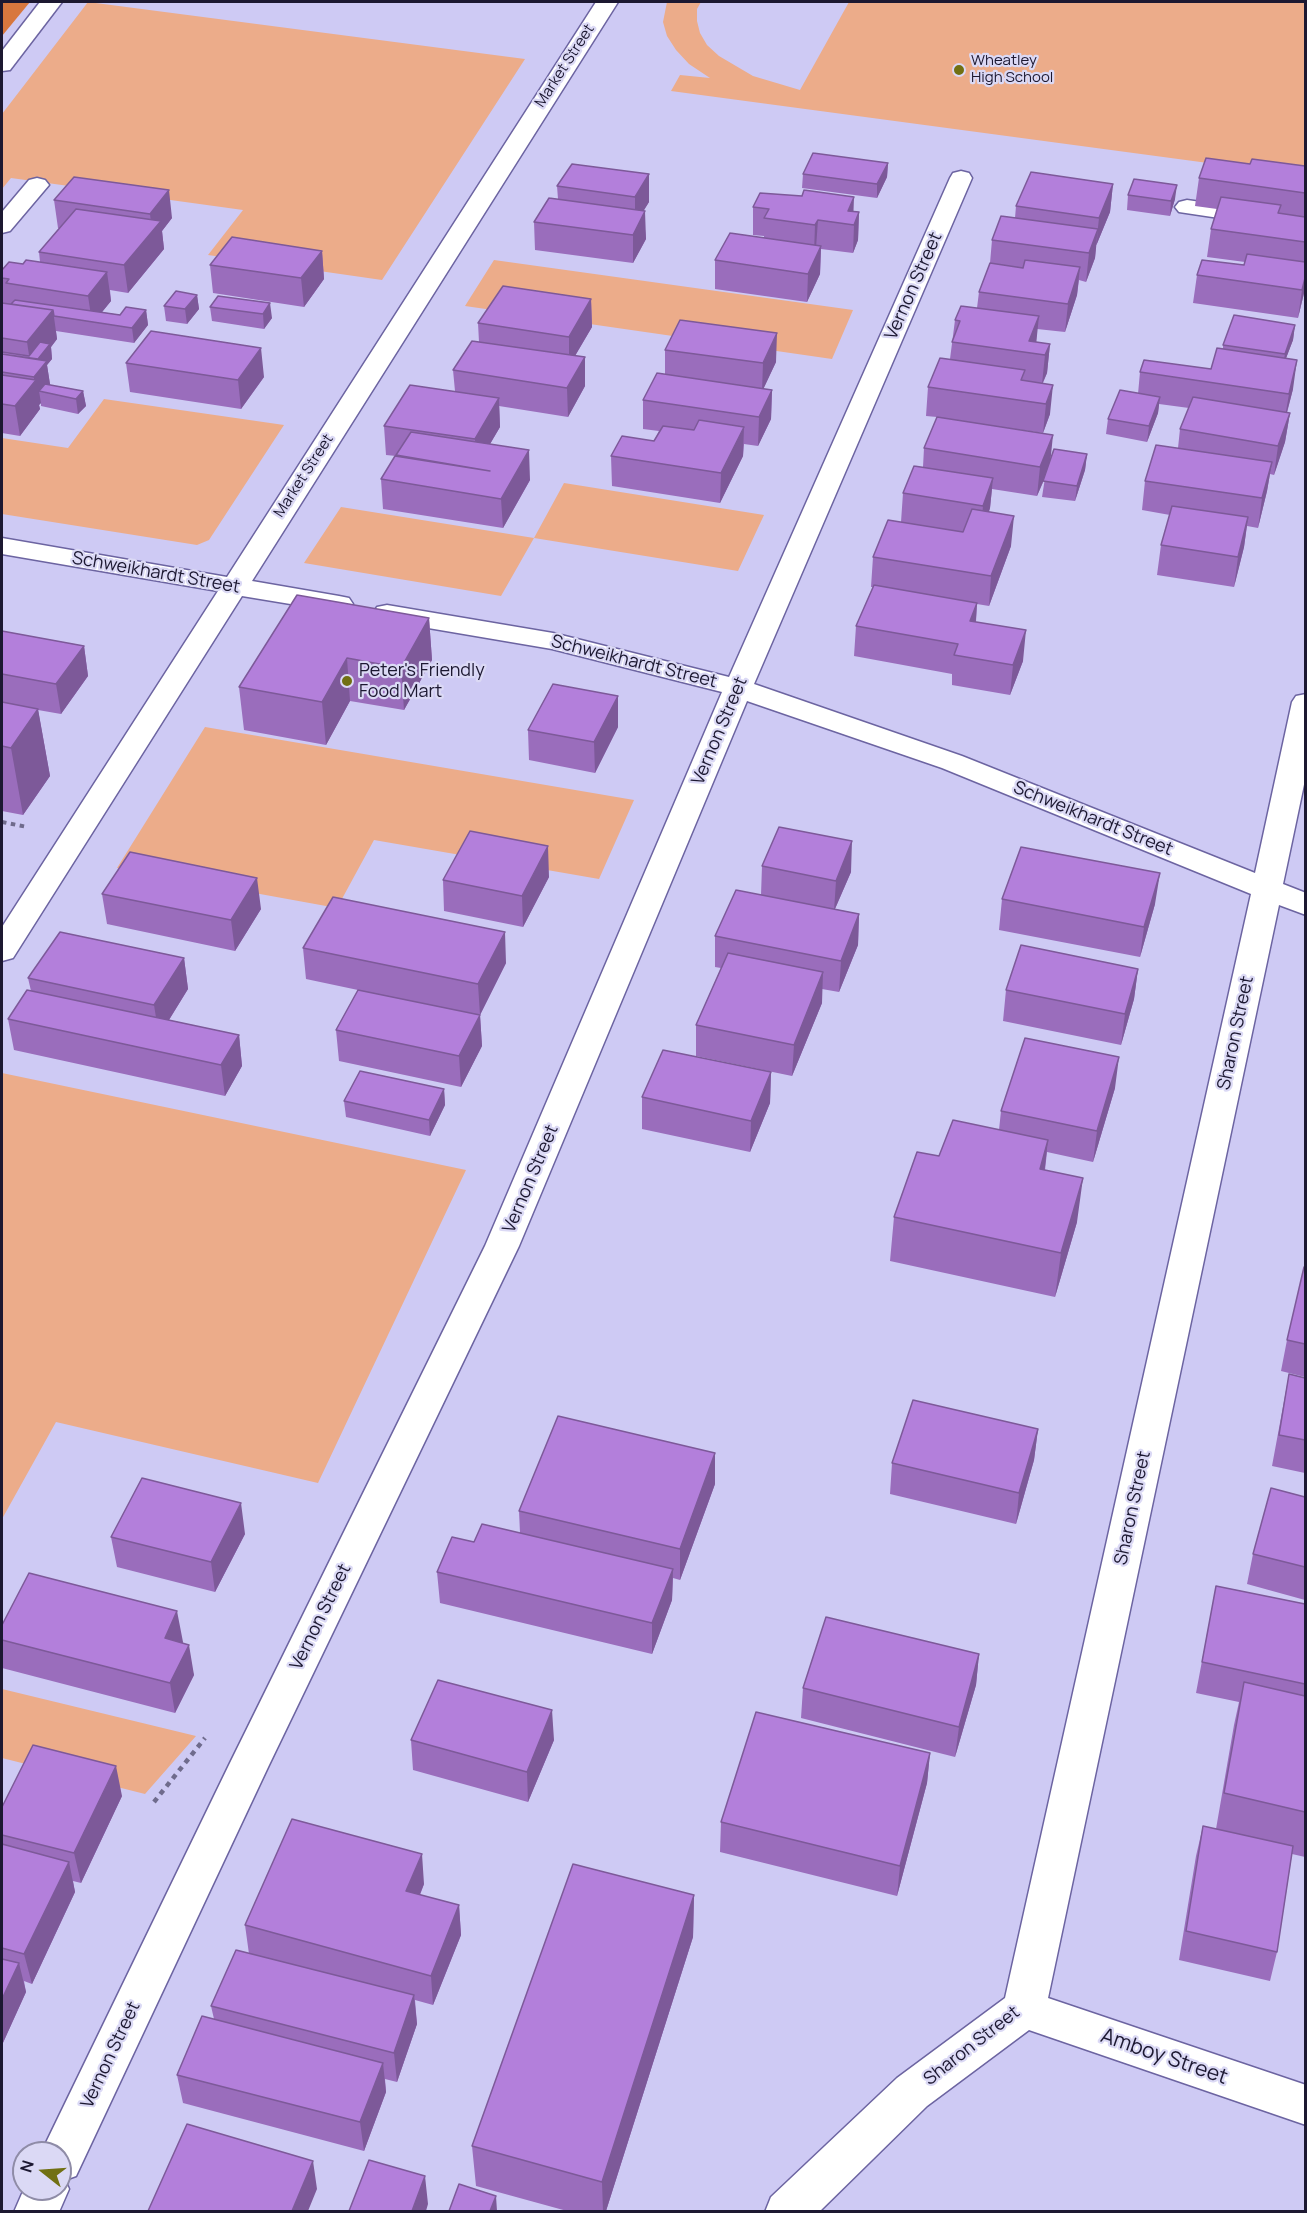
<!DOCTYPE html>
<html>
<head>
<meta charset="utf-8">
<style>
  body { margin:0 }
  #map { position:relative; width:1307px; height:2213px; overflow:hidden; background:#cecaf4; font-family:Manrope,sans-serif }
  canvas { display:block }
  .frame { position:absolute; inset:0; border:3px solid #1c1831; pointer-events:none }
  .north { position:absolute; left:12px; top:2141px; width:60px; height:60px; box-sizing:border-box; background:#dbd9f5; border:2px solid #8f8ca7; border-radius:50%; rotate:287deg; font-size:16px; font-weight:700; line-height:24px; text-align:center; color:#1c1831 }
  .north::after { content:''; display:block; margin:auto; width:21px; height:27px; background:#717013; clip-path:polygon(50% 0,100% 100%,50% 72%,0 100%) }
</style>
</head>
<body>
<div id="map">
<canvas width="1307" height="2213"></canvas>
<div class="frame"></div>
<div class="north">N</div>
</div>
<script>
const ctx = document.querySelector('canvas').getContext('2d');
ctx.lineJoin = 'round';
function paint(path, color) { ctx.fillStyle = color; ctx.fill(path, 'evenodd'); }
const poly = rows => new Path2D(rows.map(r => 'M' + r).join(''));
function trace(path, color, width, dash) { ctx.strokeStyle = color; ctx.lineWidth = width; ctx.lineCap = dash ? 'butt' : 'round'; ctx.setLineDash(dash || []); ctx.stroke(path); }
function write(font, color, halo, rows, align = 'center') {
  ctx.font = font + ' Manrope,sans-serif'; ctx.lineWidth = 4.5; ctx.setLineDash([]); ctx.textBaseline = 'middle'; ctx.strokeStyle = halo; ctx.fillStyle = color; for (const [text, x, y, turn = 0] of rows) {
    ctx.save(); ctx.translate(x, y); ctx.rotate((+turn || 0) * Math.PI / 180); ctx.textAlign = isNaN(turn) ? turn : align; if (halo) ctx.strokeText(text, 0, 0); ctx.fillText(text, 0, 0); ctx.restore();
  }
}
const green = poly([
  [88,2,525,59,382,280,208,255,243,210,11,178,2,189,2,114],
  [667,2,701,2,697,9,697,21,700,33,707,45,719,56,753,76,800,90,849,2,1305,2,1305,176,671,91,680,75,710,78,689,64,676,50,667,36,663,22],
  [494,260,853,310,832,359,465,306],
  [104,399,284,425,209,540,197,545,2,514,2,438,68,448],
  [564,483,764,515,738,571,534,538,501,596,304,563,341,507,534,538],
  [205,727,634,800,599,879,374,840,337,908,117,868],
  [2,1073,466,1170,318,1483,56,1422,2,1519],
  [2,1689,196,1736,145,1794,2,1758]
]);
const forest = poly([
  [2,2,30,2,2,36]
]);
const pathFar1 = poly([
  [2,822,27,827]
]);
const path = poly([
  [154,1802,205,1738]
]);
const minor = poly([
  [596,2,618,2,252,581,339,596,349,598,353,604,349,610,339,612,242,596,13,958,2,961,2,927,218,591,2,554,2,538,227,577,596,2],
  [961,171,969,173,972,178,754,684,962,756,1255,873,1292,702,1296,696,1306,694,1306,775,1283,884,1306,893,1306,915,1279,905,1048,1998,1306,2085,1306,2125,1029,2030,927,2106,819,2212,765,2212,771,2197,897,2078,1005,1998,1251,894,942,768,747,701,519,1246,269,1765,76,2176,65,2180,69,2189,59,2212,14,2212,24,2189,60,2189,60,2153,41,2153,229,1765,485,1246,722,692,552,649,387,621,377,619,373,613,377,607,387,605,553,633,729,677,950,178,953,173,961,171],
  [37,178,45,180,49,185,10,231,2,233,2,212,29,180,37,178],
  [1187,200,1306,217,1306,231,1179,212,1175,207,1179,202,1187,200]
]);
const major = poly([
  [40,2,62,2,10,70,2,71,2,51,40,2]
]);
const wall = poly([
  [888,163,887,177,877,198,802,188,803,174],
  [1250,164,1305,166,1305,289,1298,318,1193,303,1197,275,1244,265,1245,262,1207,257,1211,229,1217,209,1195,206,1199,178],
  [649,174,649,202,643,211,646,239,633,263,535,250,534,222,558,199,557,186],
  [74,177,172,218,162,231,164,249,128,293,110,290,111,301,102,312,120,315,146,310,148,325,134,343,56,331,57,339,51,347,52,359,47,365,50,385,83,391,86,406,78,414,41,406,41,403,39,405,40,409,20,436,2,433,2,270,23,264,40,262,39,252,59,228,58,228,54,200],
  [1113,184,1110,212,1096,246,1095,258,1086,282,1079,280,1077,295,1065,332,1037,329,1036,342,1050,344,1047,373,1043,383,1050,414,1043,433,973,423,1050,462,1087,454,1085,470,1075,501,1042,497,1045,478,1037,496,992,489,990,508,989,512,1011,546,989,606,977,604,976,622,1023,661,1010,695,952,685,952,674,854,656,856,626,873,587,871,587,873,557,901,522,903,493,923,467,924,448,937,417,926,416,928,387,950,359,955,320,977,308,979,292,990,263,992,240,1015,218,1016,206],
  [1128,195,1175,199,1170,216,1127,210],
  [753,207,859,212,858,240,853,253,821,249,820,274,807,302,715,289,715,260,764,238,764,236,753,235],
  [322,251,324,279,304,307,213,293,210,265],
  [197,295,199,309,187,324,166,321,164,306],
  [218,296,272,318,264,329,212,321,210,307],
  [591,299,592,327,575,356,585,386,568,417,499,406,500,427,490,444,530,480,503,528,383,509,381,479,396,456,386,455,384,426,455,391,453,370,479,342,478,323],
  [1295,325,1293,340,1286,358,1293,389,1287,413,1290,413,1285,442,1274,475,1270,474,1267,491,1258,528,1247,526,1244,547,1234,587,1157,575,1161,545,1170,515,1142,510,1145,481,1178,448,1180,429,1189,408,1159,404,1158,413,1147,442,1106,434,1108,419,1138,394,1140,372,1211,369,1223,349,1223,345],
  [665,350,776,362,763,389,772,390,771,419,758,446,744,444,743,456,720,503,612,486,611,456,654,441,659,431,643,429,643,400,665,374],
  [126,363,264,377,241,409,130,392],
  [429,618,432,660,404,710,350,701,326,745,244,730,239,687],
  [2,631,84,646,88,676,61,714,38,710,50,776,23,815,2,811],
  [618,696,618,727,595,773,529,760,528,730],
  [762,866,851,872,835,909,859,914,858,945,839,992,822,989,822,1003,792,1076,696,1056,696,1025,721,968,715,967,715,936,761,895],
  [549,877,523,927,444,911,443,880],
  [102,894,261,909,235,951,107,924],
  [1002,899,1155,904,1140,957,999,930],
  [303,948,506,963,480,1015,482,1046,461,1087,339,1061,336,1030,358,990,306,979],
  [184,958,188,989,169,1020,239,1035,242,1066,225,1096,14,1050,8,1019,31,991,28,978],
  [1138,969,1134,999,1121,1045,1003,1021,1006,990],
  [771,1072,770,1103,750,1152,642,1129,642,1097],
  [1115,1088,1093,1162,1047,1152,1045,1170,1077,1222,1055,1297,890,1261,894,1217,939,1156,999,1130,1001,1111],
  [444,1089,445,1105,430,1136,346,1117,344,1101],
  [1305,1268,1305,1377,1281,1371,1287,1340],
  [1289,1374,1305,1378,1305,1473,1272,1466],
  [1038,1429,1034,1460,1016,1524,890,1494,892,1463],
  [715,1484,680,1580,673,1578,672,1600,652,1654,440,1603,437,1572,520,1533,519,1511],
  [1305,1497,1305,1600,1247,1584,1253,1554],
  [245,1534,215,1592,117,1567,111,1537],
  [1216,1586,1305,1604,1305,1857,1292,1854,1277,1952,1270,1981,1179,1960,1196,1856,1203,1826,1216,1829,1234,1725,1239,1702,1196,1693],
  [2,1625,183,1642,182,1643,194,1675,175,1713,2,1668],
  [979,1654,976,1685,955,1757,801,1718,803,1688],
  [411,1740,554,1740,528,1802,413,1770],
  [930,1753,927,1783,897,1896,720,1852,721,1822],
  [122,1796,81,1883,73,1881,75,1892,32,1984,24,1981,26,1992,2,2045,2,1807],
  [424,1884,420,1895,459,1905,461,1935,433,2005,415,2000,417,2024,397,2082,385,2079,386,2092,364,2151,183,2103,177,2075,214,2019,211,2006,249,1954,245,1925],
  [694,1895,693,1937,606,2211,567,2211,476,2186,472,2146]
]);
const shadedWall = poly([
  [888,163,887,177,877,198,877,184],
  [649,174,649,202,635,225,635,197],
  [1113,184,1110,212,1096,246,1099,218],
  [1177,185,1175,199,1170,216,1171,201],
  [169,190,172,218,162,231,164,249,128,293,124,265,152,231,150,214],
  [854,197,853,225,848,211],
  [645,211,646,239,633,263,633,235],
  [859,212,858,240,853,253,854,225],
  [818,220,816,248,814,253,815,225],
  [1098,229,1095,258,1086,282,1089,253],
  [821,246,820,274,807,302,808,274],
  [322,251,324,279,304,307,301,278],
  [1080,267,1077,295,1065,332,1068,304],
  [107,272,111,301,94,322,92,322,88,296],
  [1305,278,1305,289,1298,318,1302,290],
  [197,295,199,309,187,324,185,309],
  [591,299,592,327,569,366,569,337],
  [270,303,272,318,264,329,263,314],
  [53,310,57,339,51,347,52,359,47,365,51,390,39,391,41,403,39,405,40,409,20,436,15,406,35,382,31,368,27,342],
  [146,310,148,325,134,343,132,328],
  [1039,316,1036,345,1029,341],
  [1295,325,1293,340,1282,369,1285,354],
  [777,333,776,362,762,392,763,363],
  [1050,344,1047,373,1042,384,1045,355],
  [261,348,264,377,241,409,238,380],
  [585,357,585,386,568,417,567,388],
  [1297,360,1293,389,1284,423,1289,394],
  [1053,385,1050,414,1043,433,1046,404],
  [772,390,771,419,758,446,759,417],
  [83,391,86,406,78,414,76,399],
  [1160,397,1158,413,1147,442,1149,426],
  [499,398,500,427,476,468,475,439],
  [1290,413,1285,442,1274,475,1278,446],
  [744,427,743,456,720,503,721,473],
  [1053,435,1050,465,1037,496,1040,467],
  [529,450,530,480,503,528,501,499],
  [1087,454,1085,470,1075,501,1077,486],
  [1272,462,1267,491,1258,528,1262,498],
  [993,478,990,508,980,536,983,506],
  [1014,516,1011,546,989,606,991,576],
  [1248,517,1244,547,1234,587,1238,557],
  [977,603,975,633,970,621],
  [429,618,432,660,404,710,401,668],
  [1026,630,1023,661,1010,695,1013,665],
  [84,646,88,676,61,714,56,684],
  [347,658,350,701,326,745,322,702],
  [618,696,618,727,595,773,594,742],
  [38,709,50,776,23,815,11,748],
  [852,841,851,872,834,911,836,881],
  [548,846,549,877,523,927,522,896],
  [1160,873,1155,904,1140,957,1144,927],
  [257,878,261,909,235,951,231,920],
  [859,914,858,945,839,992,841,961],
  [505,932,506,963,480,1015,478,984],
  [184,958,188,989,159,1036,154,1005],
  [1138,969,1134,999,1121,1045,1125,1014],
  [823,972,822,1003,792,1076,794,1045],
  [480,1015,482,1046,461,1087,459,1056],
  [239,1035,242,1066,225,1096,221,1065],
  [1119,1057,1115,1088,1093,1162,1097,1131],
  [771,1072,770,1103,750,1152,751,1121],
  [444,1089,445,1105,430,1136,429,1120],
  [1048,1140,1043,1184,1040,1169],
  [1083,1178,1077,1222,1055,1297,1061,1253],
  [1038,1429,1034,1460,1016,1524,1019,1493],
  [715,1453,715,1484,680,1580,680,1549],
  [241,1503,245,1534,215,1592,211,1562],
  [673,1569,672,1600,652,1654,652,1623],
  [177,1611,183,1642,170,1669,165,1638],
  [189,1645,194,1675,175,1713,170,1683],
  [979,1654,976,1685,955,1757,959,1727],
  [552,1710,554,1740,528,1802,527,1772],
  [930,1753,927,1783,897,1896,900,1866],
  [116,1766,122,1796,81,1883,74,1853],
  [422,1854,424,1884,409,1921,406,1891],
  [69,1862,75,1892,32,1984,24,1954],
  [694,1895,693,1937,606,2211,603,2211,602,2182],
  [459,1905,461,1935,433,2005,431,1976],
  [19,1963,26,1992,2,2045,2,1999],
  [414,1995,417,2024,397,2082,394,2053],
  [383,2063,386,2092,364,2151,360,2122],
  [313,2161,317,2189,308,2211,292,2211],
  [425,2176,428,2204,426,2211,412,2211],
  [496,2196,497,2211,490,2211]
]);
const building = poly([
  [813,153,888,163,877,184,803,174,813,153],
  [1206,158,1250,164,1252,159,1305,166,1305,193,1199,178,1206,158],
  [572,164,649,174,635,197,557,186,572,164],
  [1031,172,1113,184,1099,218,1016,206,1031,172],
  [74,177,169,190,150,214,54,200,74,177],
  [1134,179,1177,185,1171,201,1128,195,1134,179],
  [804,190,854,197,848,211,859,212,854,225,818,220,815,225,764,218,769,209,753,207,760,193,802,196,804,190],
  [1221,197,1281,205,1278,213,1305,217,1305,242,1211,229,1221,197],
  [549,198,645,211,633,235,534,222,549,198],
  [76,209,161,221,124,265,39,252,76,209],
  [1001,216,1098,229,1089,253,992,240,1001,216],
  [730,233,821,246,808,274,715,260,730,233],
  [232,237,322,251,301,278,210,265,232,237],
  [1247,254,1305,262,1305,278,1302,290,1197,275,1202,260,1244,265,1247,254],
  [26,260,107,272,88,296,6,283,9,279,2,278,2,270,9,262,23,264,26,260],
  [1025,260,1080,267,1068,304,979,292,990,263,1023,268,1025,260],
  [503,286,591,299,569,337,478,323,503,286],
  [176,291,197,295,185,309,164,306,176,291],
  [218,296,270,303,263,314,210,307,218,296],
  [15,300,120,315,126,307,146,310,132,328,54,316,53,310,11,304,15,300],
  [2,303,53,310,27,342,2,338,2,303],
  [961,306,1039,316,1029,341,1050,344,1045,355,952,342,960,321,955,320,961,306],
  [1234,315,1295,325,1285,354,1223,345,1234,315],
  [680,320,777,333,763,363,665,350,680,320],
  [151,331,261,348,238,380,126,363,151,331],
  [472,341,585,357,567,388,453,370,472,341],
  [40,342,50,344,38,359,2,354,2,352,29,356,40,342],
  [1217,348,1297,360,1289,394,1140,372,1144,360,1211,369,1217,348],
  [2,354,47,361,34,377,2,372,2,354],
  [940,358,1025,370,1021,380,1053,385,1046,404,928,387,940,358],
  [657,373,772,390,759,417,643,400,657,373],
  [2,375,36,380,15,406,2,404,2,375],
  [45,384,83,391,76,399,39,391,45,384],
  [410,385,499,398,475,439,384,426,410,385],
  [1120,390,1160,397,1149,426,1108,419,1120,390],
  [1193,397,1290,413,1278,446,1180,429,1193,397],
  [937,417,1053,435,1040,467,924,448,937,417],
  [699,420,744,427,721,473,611,456,622,436,654,441,663,426,694,430,699,420],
  [411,432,529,450,501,499,381,479,395,456,490,471,396,455,411,432],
  [1156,445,1272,462,1262,498,1145,481,1156,445],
  [1054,449,1087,454,1077,486,1043,481,1054,449],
  [914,466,993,478,983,506,903,493,914,466],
  [1172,506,1248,517,1238,557,1161,545,1172,506],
  [972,509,1014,516,991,576,873,557,888,520,963,532,972,509],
  [874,585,977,603,970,621,1026,630,1013,665,954,655,958,644,856,626,874,585],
  [297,595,429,618,401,668,347,658,322,702,239,687,297,595],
  [2,631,84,646,56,684,2,674,2,631],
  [553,684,618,696,594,742,528,730,553,684],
  [2,702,38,709,11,748,2,746,2,702],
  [779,827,852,841,836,881,762,866,779,827],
  [470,831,548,846,522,896,443,880,470,831],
  [1021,847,1160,873,1144,927,1002,899,1021,847],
  [130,852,257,878,231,920,102,894,130,852],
  [736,890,859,914,841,961,715,936,736,890],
  [333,897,505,932,478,984,303,948,333,897],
  [60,932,184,958,154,1005,28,978,60,932],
  [1021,945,1138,969,1125,1014,1006,990,1021,945],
  [728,953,823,972,794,1045,696,1025,728,953],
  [27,990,239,1035,221,1065,8,1019,27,990],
  [358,990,480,1015,459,1056,336,1030,358,990],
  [1025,1038,1119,1057,1097,1131,1001,1111,1025,1038],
  [663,1050,771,1072,751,1121,642,1097,663,1050],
  [360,1071,444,1089,429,1120,344,1101,360,1071],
  [953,1120,1048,1140,1040,1169,1083,1178,1061,1253,894,1217,917,1152,939,1156,953,1120],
  [1304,1267,1305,1268,1305,1344,1287,1340,1304,1267],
  [1289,1374,1305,1378,1305,1440,1279,1435,1289,1374],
  [913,1400,1038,1429,1019,1493,892,1463,913,1400],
  [558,1416,715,1453,680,1549,519,1511,558,1416],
  [142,1478,241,1503,211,1562,111,1537,142,1478],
  [1271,1488,1305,1497,1305,1567,1253,1554,1271,1488],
  [482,1524,673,1569,652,1623,437,1572,452,1537,474,1542,482,1524],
  [29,1573,177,1611,165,1638,189,1645,170,1683,2,1640,2,1625,29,1573],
  [1216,1586,1305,1604,1305,1684,1202,1662,1216,1586],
  [826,1617,979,1654,959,1727,803,1688,826,1617],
  [438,1680,552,1710,527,1772,411,1740,438,1680],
  [1244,1682,1305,1696,1305,1812,1224,1793,1244,1682],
  [756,1712,930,1753,900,1866,721,1822,756,1712],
  [33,1745,116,1766,74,1853,2,1835,2,1807,33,1745],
  [292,1819,422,1854,406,1891,459,1905,431,1976,245,1925,292,1819],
  [1203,1826,1293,1846,1277,1952,1186,1931,1203,1826],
  [2,1844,69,1862,24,1954,2,1948,2,1844],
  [573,1864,694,1895,602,2182,472,2146,573,1864],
  [236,1950,414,1995,394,2053,211,2006,236,1950],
  [2,1959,19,1963,2,1999,2,1959],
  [202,2016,383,2063,360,2122,177,2075,202,2016],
  [187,2124,313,2161,292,2211,148,2211,187,2124],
  [369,2160,425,2176,412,2211,349,2211,369,2160],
  [459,2184,496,2196,490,2211,449,2211,459,2184]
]);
const markers = [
  [959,70,6,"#717013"],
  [347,681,6,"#717013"]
];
const farPoinames = [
  ["Wheatley",971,61],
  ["High School",971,78]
];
const farStreetnames = [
  ["Market Street",565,66,-57],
  ["Market Street",304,476,-57]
];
const streetNames = [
  ["Vernon Street",914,286,-66],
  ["Schweikhardt Street",156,573,10],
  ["Schweikhardt Street",634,662,14],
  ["Vernon Street",720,731,-67],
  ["Schweikhardt Street",1093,819,22],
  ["Sharon Street",1236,1033,-78],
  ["Vernon Street",531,1179,-67],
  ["Sharon Street",1133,1508,-78],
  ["Vernon Street",321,1617,-64],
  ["Sharon Street",972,2046,-38],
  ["Vernon Street",111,2055,-65]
];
const poiNames = [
  ["Peter's Friendly",359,671],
  ["Food Mart",359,692]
];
const nearStreetnames = [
  ["Amboy Street",1164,2057,19]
];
paint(green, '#ecac8a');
paint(forest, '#d8773e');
trace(minor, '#6c64a1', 3);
trace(major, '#6c64a1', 3);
trace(pathFar1, '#6f6b8c', 4, [4.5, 4.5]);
trace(path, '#6f6b8c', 4.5, [5, 5]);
paint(minor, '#fff');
paint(major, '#fff');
paint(wall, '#9a6dbc');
paint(shadedWall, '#7d5999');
paint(building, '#b37fdb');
trace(building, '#7d5999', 1.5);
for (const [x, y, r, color] of markers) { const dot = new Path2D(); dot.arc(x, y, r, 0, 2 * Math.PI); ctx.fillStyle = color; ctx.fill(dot); trace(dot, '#dbd9f5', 2); }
write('15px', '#1c1831', '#dbd9f5', farPoinames, 'left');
write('15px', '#1c1831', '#dbd9f5', farStreetnames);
write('18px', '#1c1831', '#dbd9f5', streetNames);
write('18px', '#1c1831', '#dbd9f5', poiNames, 'left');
write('21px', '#1c1831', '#dbd9f5', nearStreetnames);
</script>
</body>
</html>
